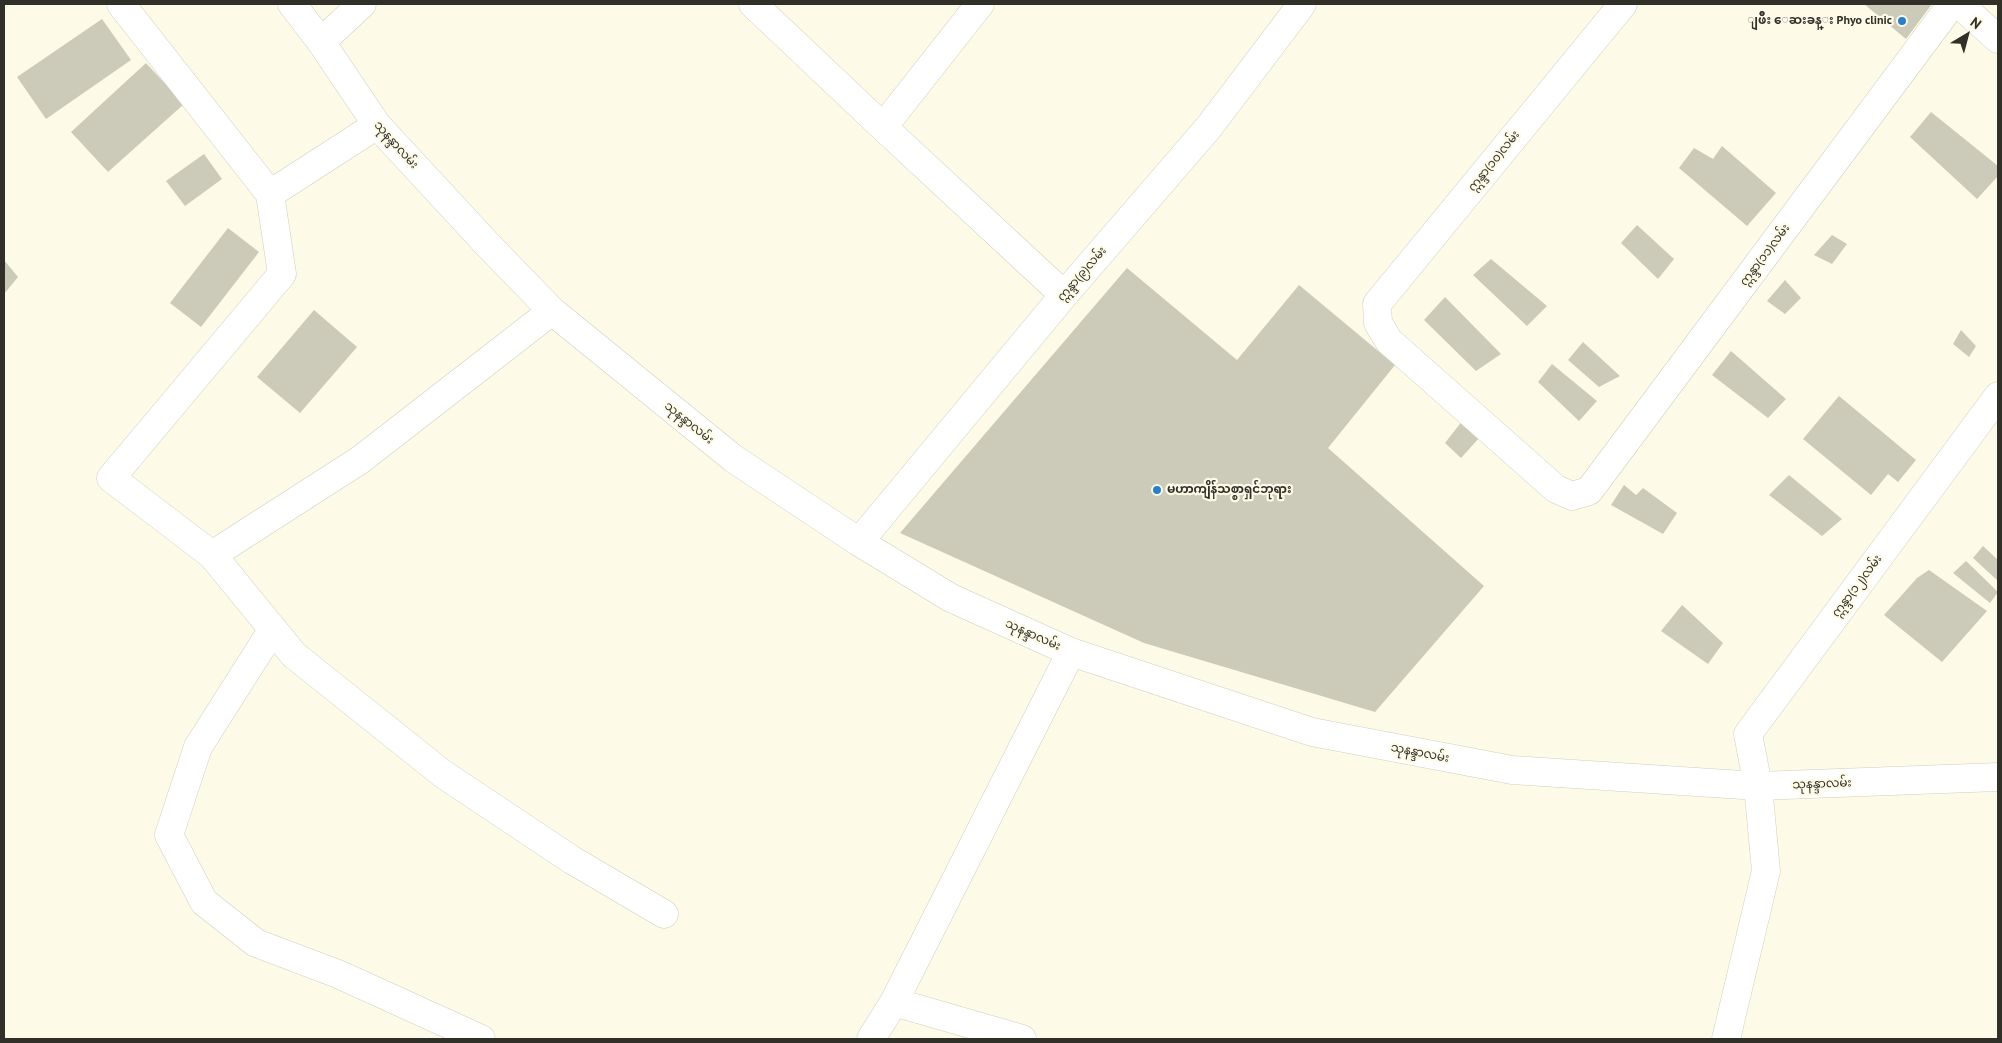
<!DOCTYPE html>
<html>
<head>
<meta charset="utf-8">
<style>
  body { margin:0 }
  #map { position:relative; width:2002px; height:1043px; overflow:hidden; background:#fdfbe8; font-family:"PT Sans",sans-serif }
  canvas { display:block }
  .frame { position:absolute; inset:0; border:5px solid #302f28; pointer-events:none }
  .north { position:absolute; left:1942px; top:10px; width:50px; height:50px; -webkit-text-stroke:4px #fdfbe8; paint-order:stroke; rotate:37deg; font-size:14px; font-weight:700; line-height:20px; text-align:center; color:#302f28 }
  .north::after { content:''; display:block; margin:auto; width:18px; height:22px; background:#302f28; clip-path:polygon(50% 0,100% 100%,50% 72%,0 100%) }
</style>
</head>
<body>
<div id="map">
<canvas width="2002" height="1043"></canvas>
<div class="frame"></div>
<div class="north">N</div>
</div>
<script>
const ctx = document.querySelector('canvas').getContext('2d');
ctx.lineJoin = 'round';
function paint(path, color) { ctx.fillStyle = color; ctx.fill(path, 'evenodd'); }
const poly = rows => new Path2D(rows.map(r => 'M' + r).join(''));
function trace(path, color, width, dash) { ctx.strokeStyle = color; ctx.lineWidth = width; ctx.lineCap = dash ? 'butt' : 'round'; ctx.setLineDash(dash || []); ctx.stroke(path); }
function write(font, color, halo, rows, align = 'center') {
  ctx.font = font + ' "PT Sans","Noto Sans Myanmar",sans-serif'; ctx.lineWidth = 4.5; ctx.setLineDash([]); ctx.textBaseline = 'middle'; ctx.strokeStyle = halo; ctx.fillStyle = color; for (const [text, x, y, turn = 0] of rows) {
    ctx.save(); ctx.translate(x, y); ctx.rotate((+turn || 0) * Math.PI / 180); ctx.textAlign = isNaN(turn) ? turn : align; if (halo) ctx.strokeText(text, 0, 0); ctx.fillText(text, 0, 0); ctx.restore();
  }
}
const building = poly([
  [1864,4,1932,4,1906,39],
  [102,19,131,60,46,119,17,77],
  [146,63,184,104,108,172,71,132],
  [1931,112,1998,166,1998,176,1977,199,1910,137],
  [1722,146,1776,193,1747,226,1679,168,1694,148,1713,159],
  [204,154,222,179,185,206,166,181],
  [1637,225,1674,259,1658,279,1621,243],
  [228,228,259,252,201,327,170,303],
  [1832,235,1847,244,1832,264,1814,255],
  [1491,259,1547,306,1527,326,1473,275],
  [4,260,18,277,4,294],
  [1127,268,1237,360,1299,285,1395,365,1328,448,1484,586,1375,712,1144,643,900,533],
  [1785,280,1801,298,1785,314,1767,301],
  [1445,297,1501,354,1476,371,1424,320],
  [314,310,357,347,300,413,257,377],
  [1961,330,1976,346,1969,357,1953,344],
  [1583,342,1620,376,1599,387,1568,360],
  [1731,351,1786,399,1768,418,1712,375],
  [1552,364,1597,401,1579,421,1538,382],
  [1839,396,1916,460,1898,482,1888,474,1871,495,1803,439],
  [1463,420,1480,437,1461,458,1445,443],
  [1789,475,1842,519,1822,536,1769,495],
  [1624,485,1636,495,1643,488,1677,513,1663,534,1611,505],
  [1983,546,1998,560,1998,581,1973,558],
  [1966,561,1998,592,1990,603,1953,573],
  [1929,570,1987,611,1942,662,1884,615,1917,578],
  [1682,605,1723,643,1708,664,1661,631]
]);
const minor = poly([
  [121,4,270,194,282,274,111,478,212,555,294,655,443,774,572,860,664,914],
  [753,4,883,127,1064,295],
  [1623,4,1377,304,1378,323,1389,341,1556,489,1572,496,1589,491,1952,4],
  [1959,4,1998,39],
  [321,42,362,4],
  [883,127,980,4],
  [270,194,377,125],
  [859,542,1064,295,1209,127,1302,4],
  [212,555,360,460,552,311],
  [273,629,198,747,169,835,204,902,256,943,338,974,481,1039],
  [894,1002,1022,1039],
  [871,1039,894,1002,1071,652],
  [1726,1039,1766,871,1758,786,1748,734,1998,396]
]);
const major = poly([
  [292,4,321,42,377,125,488,245,552,311,734,459,859,542,951,598,1071,652,1312,732,1512,770,1758,786,1998,777]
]);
const markers = [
  [1902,21,5,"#2880cd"],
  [1157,490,5,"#2880cd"]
];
const poiNames = [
  ["ျဖိဳး ေဆးခန္း Phyo clinic",1892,21],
  ["မဟာကျိန်သစ္စာရှင်ဘုရား",1167,490,"left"]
];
const streetNames = [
  ["သုနန္ဒာလမ်း",396,145,48],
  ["ဣန္ဒာ(၁၀)လမ်း",1494,161,-51],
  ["ဣန္ဒာ(၁၁)လမ်း",1765,255,-53],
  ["ဣန္ဒာ(၉)လမ်း",1082,274,-49],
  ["သုနန္ဒာလမ်း",689,423,39],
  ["ဣန္ဒာ(၁၂)လမ်း",1857,586,-53],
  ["သုနန္ဒာလမ်း",1033,635,24],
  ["သုနန္ဒာလမ်း",1420,753,11],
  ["သုနန္ဒာလမ်း",1822,784,-2]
];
paint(building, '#cccab8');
trace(minor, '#d0cebc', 29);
trace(major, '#d0cebc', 29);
trace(minor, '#fff', 28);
trace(major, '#fff', 28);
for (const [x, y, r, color] of markers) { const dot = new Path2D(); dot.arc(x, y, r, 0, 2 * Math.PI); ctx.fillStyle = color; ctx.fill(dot); trace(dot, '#fdfbe8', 2); }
write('bold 12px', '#302f28', '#fdfbe8', poiNames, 'right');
write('12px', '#302f28', '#fdfbe8', streetNames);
</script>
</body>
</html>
